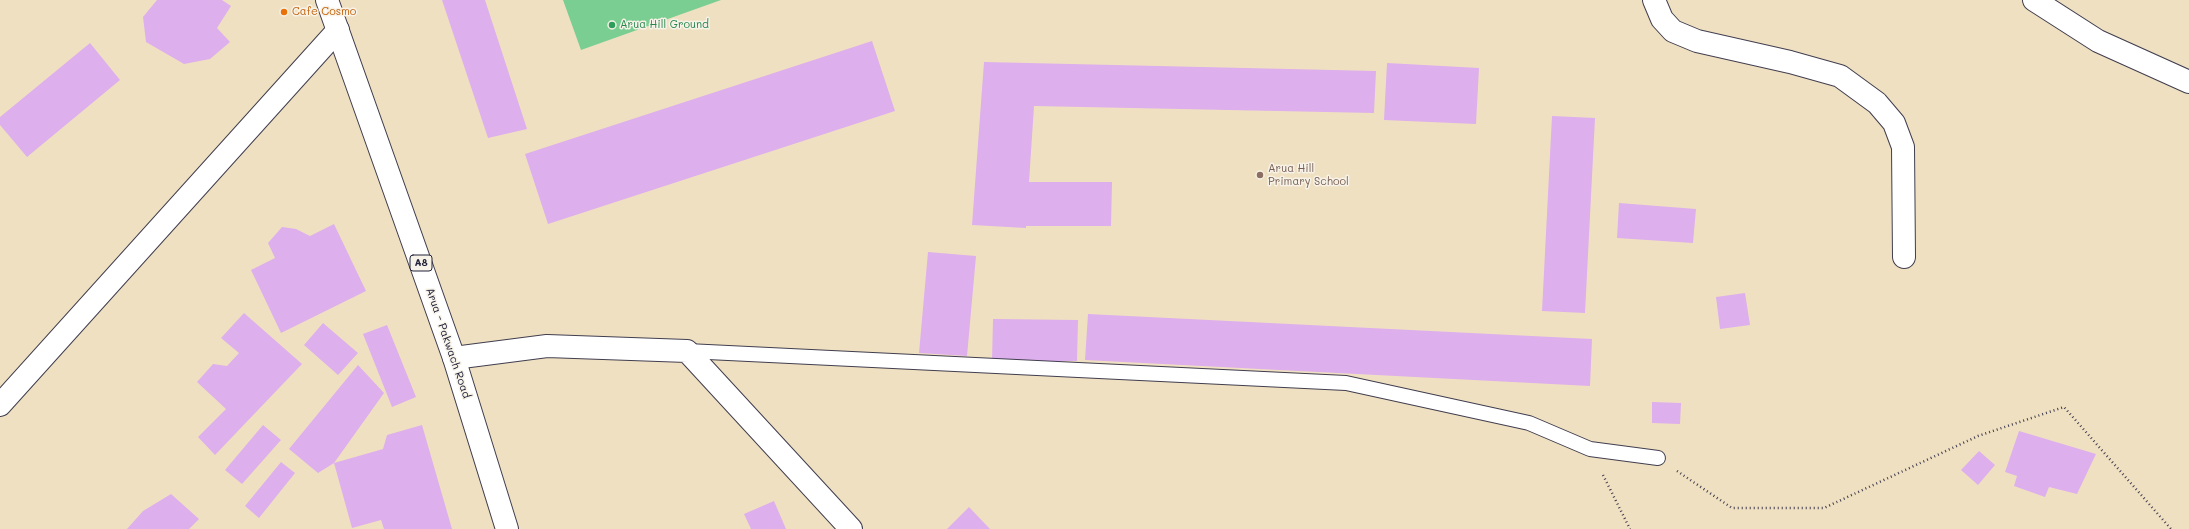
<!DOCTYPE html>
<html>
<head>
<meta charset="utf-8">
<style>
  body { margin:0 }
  canvas { display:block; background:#efe0c1 }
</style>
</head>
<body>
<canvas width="2189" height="529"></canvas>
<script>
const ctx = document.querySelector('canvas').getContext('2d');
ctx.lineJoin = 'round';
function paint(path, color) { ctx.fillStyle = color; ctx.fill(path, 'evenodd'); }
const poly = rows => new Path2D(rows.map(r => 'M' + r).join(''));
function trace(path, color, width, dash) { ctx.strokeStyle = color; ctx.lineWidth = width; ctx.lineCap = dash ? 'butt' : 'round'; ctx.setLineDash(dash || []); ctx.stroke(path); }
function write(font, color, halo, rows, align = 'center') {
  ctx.font = font + ' Mali,sans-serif'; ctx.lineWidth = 3; ctx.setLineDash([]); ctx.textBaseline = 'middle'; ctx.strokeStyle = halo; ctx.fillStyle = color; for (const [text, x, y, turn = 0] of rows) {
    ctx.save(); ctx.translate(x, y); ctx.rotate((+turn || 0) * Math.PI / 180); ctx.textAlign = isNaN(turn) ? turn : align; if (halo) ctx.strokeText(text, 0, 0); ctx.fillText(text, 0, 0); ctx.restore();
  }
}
const green = poly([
  [563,0,721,0,581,50]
]);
const building = poly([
  [157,0,222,0,231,6,217,28,230,42,210,59,184,64,146,42,143,17],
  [442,0,485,0,527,129,488,138],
  [872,41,895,111,548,224,525,154],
  [90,43,120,80,27,157,0,125,0,117],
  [984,62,1376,71,1374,113,1034,106,1029,182,1112,182,1111,226,1026,226,1026,228,972,225],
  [1387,63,1479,68,1476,124,1384,120],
  [1552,116,1595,118,1585,313,1542,311],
  [1619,203,1696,209,1693,243,1617,238],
  [334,224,366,291,281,333,251,270,275,258,268,243,282,227,296,229,310,236],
  [928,252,976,256,967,356,919,353],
  [1745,293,1750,325,1720,329,1716,297],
  [244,313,302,364,215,455,198,437,226,409,197,382,213,364,227,366,239,353,221,338],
  [1088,314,1592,339,1590,386,1085,360],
  [993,319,1078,320,1077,361,992,361],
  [323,323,358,353,338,375,304,345],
  [387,325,416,397,392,407,363,334],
  [358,365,384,393,334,463,318,473,289,449],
  [1652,402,1681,403,1680,424,1652,423],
  [263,425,281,440,242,484,225,470],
  [422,425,452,529,384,529,381,520,352,528,334,463,383,449,387,435],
  [2019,431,2096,454,2077,494,2049,487,2045,497,2014,486,2017,476,2005,472],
  [1979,451,1995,465,1978,485,1961,470],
  [281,462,295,473,259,518,245,506],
  [171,494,199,519,189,529,127,529,143,511],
  [774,501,786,529,751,529,744,514],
  [969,507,990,529,947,529]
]);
const path = poly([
  [1677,471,1732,508,1824,508,1978,436,2064,407,2171,529],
  [1603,475,1630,529]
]);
const service = poly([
  [687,351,1346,383,1529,423,1590,449,1658,458]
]);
const minor = poly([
  [1654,0,1662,19,1673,31,1697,41,1790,62,1840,76,1877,103,1894,123,1903,147,1904,257],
  [2034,0,2098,41,2189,82],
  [454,358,547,346,687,351,851,529],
  [0,405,338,30]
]);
const primary = poly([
  [327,0,454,358,507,529]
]);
const markers = [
  [284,12,4,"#e8710a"],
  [612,25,4,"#2e9e5b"],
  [1260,175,4,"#8d6e63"]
];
const shields = [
  [421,263,22]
];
const shieldNames = [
  ["A8",421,263]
];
const foodNames = [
  ["Cafe Cosmo",292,12]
];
const leisureNames = [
  ["Arua Hill Ground",620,25]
];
const educationNames = [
  ["Arua Hill",1268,169],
  ["Primary School",1268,182]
];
const streetNames = [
  ["Arua - Pakwach Road",448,343,71]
];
paint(green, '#7ace91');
paint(building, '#deafed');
trace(service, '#413e4f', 16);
trace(minor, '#413e4f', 24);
trace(primary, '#413e4f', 24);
trace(path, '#413e4f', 2.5, [1, 3]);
trace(service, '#fff', 14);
trace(minor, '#fff', 22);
trace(primary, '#fff', 22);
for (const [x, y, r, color] of markers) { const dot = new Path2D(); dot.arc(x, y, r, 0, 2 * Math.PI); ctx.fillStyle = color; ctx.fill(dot); trace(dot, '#f7f3e8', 1.5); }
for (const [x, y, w] of shields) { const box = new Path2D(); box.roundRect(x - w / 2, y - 8, w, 16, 3); ctx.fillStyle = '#f7f3e8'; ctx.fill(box); trace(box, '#22223b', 1); }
write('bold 10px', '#22223b', null, shieldNames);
write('11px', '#c56008', '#f7f3e8', foodNames, 'left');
write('11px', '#27864d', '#f7f3e8', leisureNames, 'left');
write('11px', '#785e54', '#f7f3e8', educationNames, 'left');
write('11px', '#22223b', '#f7f3e8', streetNames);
</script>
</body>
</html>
